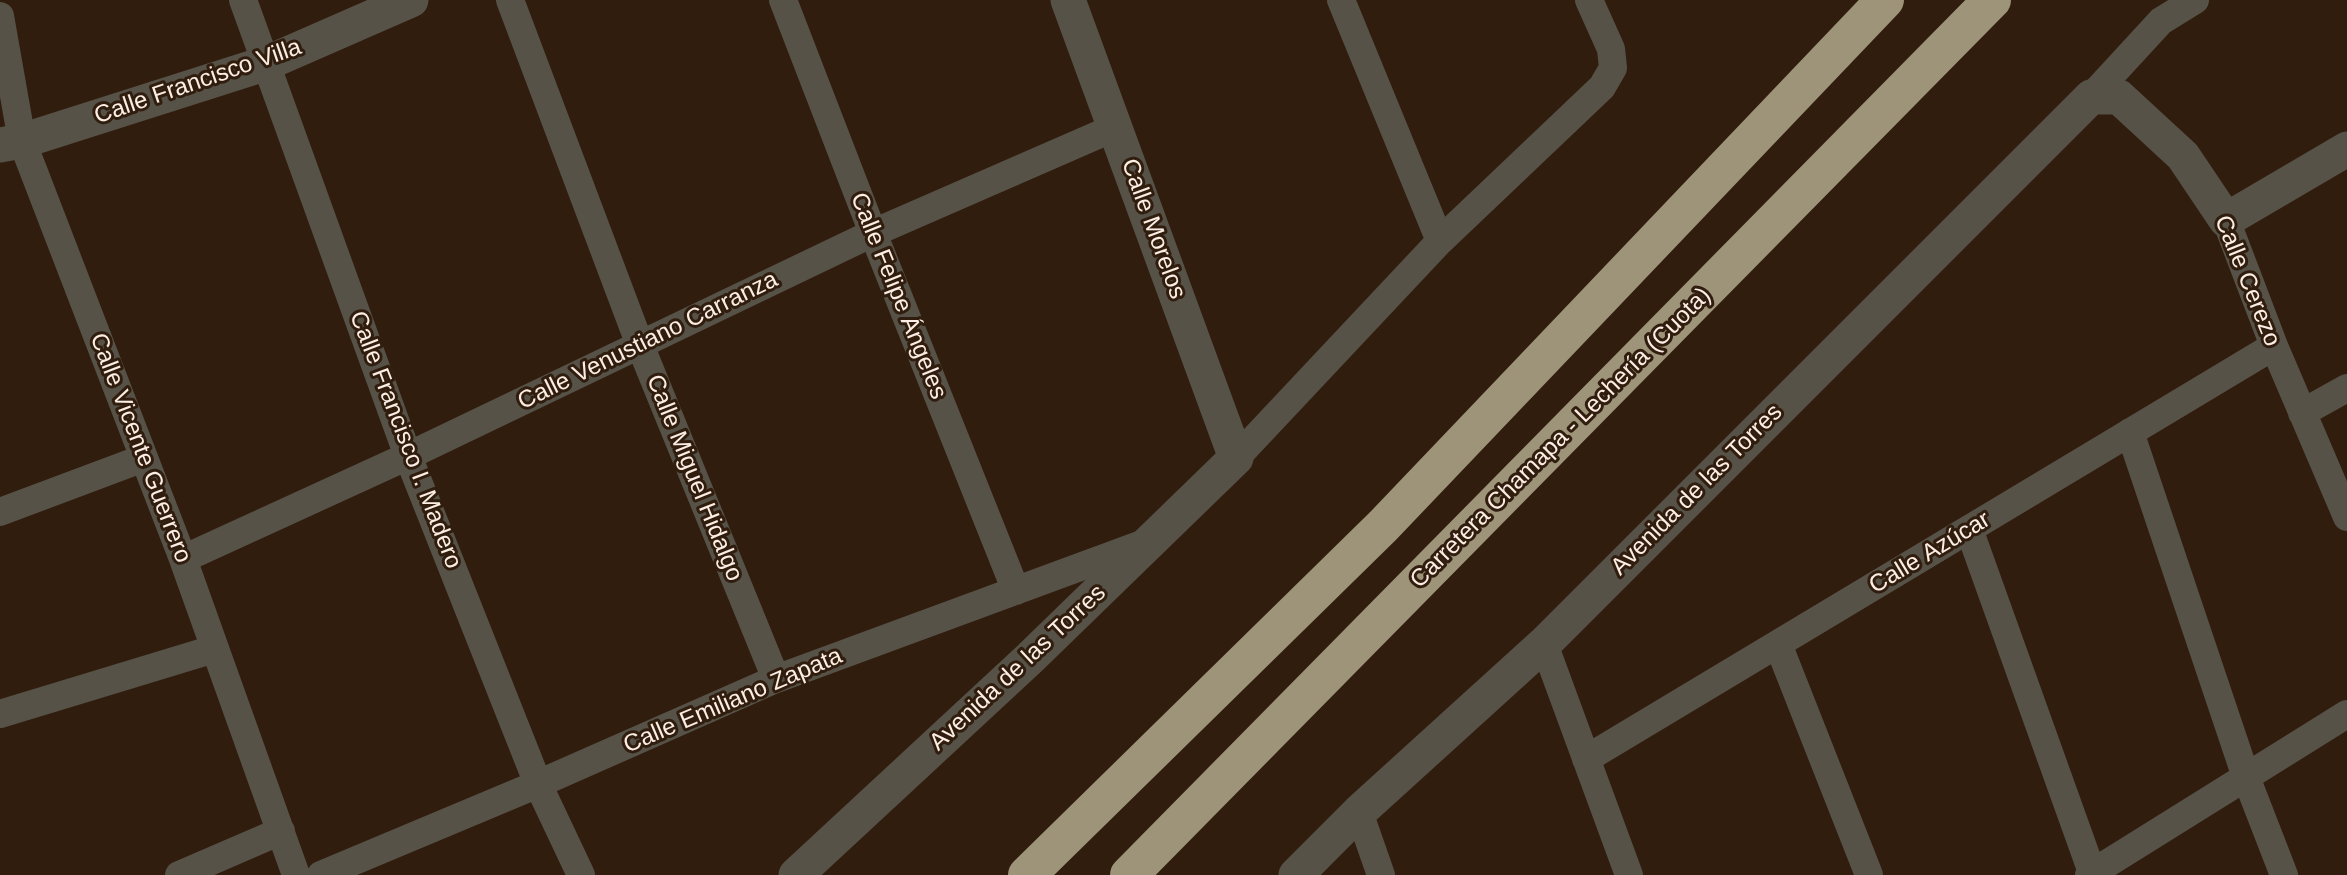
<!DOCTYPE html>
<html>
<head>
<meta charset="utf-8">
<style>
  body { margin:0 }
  canvas { display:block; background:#301d0e }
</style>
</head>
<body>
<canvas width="2347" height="875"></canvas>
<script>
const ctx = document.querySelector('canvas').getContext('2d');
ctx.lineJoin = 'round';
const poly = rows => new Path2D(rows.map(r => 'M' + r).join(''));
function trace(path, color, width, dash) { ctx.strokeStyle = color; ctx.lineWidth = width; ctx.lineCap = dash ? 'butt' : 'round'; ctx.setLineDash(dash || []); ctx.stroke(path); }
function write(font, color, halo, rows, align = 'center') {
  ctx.font = font + ' Arial,sans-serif'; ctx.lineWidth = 6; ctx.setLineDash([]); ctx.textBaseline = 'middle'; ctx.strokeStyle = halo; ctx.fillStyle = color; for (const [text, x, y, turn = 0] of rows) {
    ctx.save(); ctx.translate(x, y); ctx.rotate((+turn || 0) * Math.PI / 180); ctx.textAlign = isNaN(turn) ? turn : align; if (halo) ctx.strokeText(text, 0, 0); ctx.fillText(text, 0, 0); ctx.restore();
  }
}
const minor = poly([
  [243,0,408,456,538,784,581,875],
  [510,0,640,345,776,679],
  [783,0,873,233,1016,591],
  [1341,0,1440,241],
  [0,16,22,141,183,559,296,875],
  [2091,97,2161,21,2195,0],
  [2226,220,2274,346,2347,517],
  [2302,413,2347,388],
  [2130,432,2246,777,2284,875],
  [1236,458,1440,241,1602,87,1613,68,1611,49,1589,0],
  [0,512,144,458],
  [1969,529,2093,875],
  [183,559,408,456,873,233,1116,127],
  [1544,644,1629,875],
  [1778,644,1869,875],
  [0,714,214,649],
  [1586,759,2274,346],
  [1359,812,1381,875],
  [179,875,281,831],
  [321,875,538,784,776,679,1145,543],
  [2089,875,2347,714]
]);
const tertiary = poly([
  [0,145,22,141,267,63,411,0],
  [796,875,1029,659,1236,458,1068,0],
  [1296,875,1359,812,1544,644,2091,97,2119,97,2183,156,2226,220,2347,149]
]);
const motorway = poly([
  [1027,875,1383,526,1885,0],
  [1129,875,1992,0]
]);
const streetNames = [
  ["Calle Francisco Villa",198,82,-19],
  ["Calle Morelos",1153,229,70],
  ["Calle Cerezo",2247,281,68],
  ["Calle Felipe Ángeles",898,296,68],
  ["Calle Venustiano Carranza",648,341,-26],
  ["Carretera Chamapa - Lechería (Cuota)",1561,438,-45],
  ["Calle Francisco I. Madero",405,440,69],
  ["Calle Vicente Guerrero",140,448,69],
  ["Calle Miguel Hidalgo",694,478,68],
  ["Avenida de las Torres",1697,490,-45],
  ["Calle Azúcar",1930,553,-31],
  ["Avenida de las Torres",1018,668,-43],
  ["Calle Emiliano Zapata",733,701,-23]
];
trace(minor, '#565247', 28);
trace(tertiary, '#565247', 35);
trace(motorway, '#9d9479', 38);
write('24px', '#fceee4', '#301d0e', streetNames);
</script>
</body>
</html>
